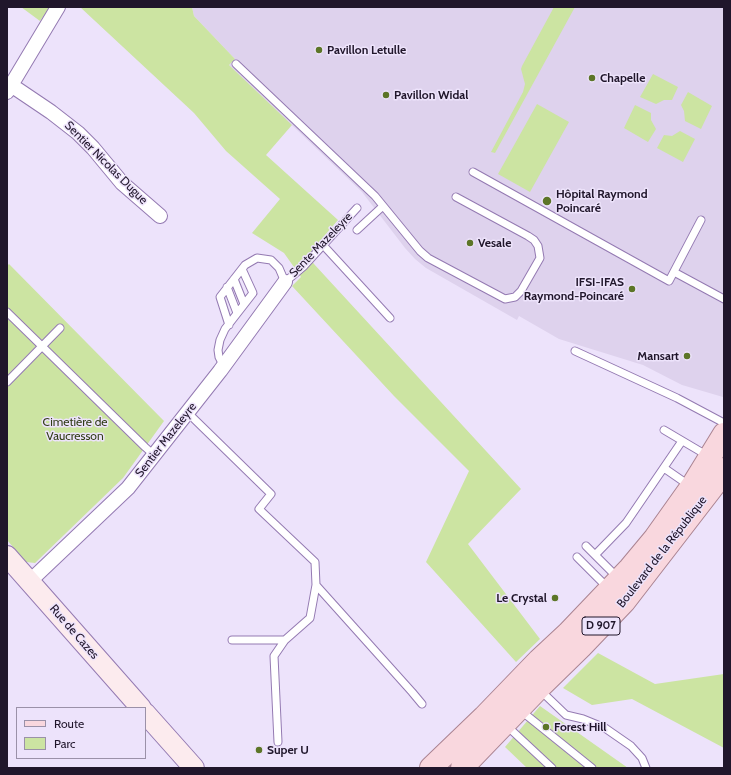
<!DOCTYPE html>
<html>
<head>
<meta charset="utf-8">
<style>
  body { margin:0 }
  #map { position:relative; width:731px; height:775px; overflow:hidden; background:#ede3fb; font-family:Cabin,sans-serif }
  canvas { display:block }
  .frame { position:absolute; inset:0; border:8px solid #20162b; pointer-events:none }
  .legend { position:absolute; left:16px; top:707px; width:130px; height:52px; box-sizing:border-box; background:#ede3fb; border:1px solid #9b91a8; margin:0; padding:5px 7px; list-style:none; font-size:12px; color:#20162b }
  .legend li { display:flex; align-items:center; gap:8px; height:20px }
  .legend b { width:20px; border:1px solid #9b91a8 }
</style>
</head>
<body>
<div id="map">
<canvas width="731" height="775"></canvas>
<div class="frame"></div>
<ul class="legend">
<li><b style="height:5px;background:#f9d7de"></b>Route</li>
<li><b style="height:11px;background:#cce4a2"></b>Parc</li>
</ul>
</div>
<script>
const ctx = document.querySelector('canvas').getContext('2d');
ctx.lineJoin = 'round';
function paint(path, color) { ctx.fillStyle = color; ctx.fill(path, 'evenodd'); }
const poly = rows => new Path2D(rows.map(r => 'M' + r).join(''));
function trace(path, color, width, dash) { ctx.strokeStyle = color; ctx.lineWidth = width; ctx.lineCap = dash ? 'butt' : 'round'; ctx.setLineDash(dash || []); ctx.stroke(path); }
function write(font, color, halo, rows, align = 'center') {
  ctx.font = font + ' Cabin,sans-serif'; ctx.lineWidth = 3; ctx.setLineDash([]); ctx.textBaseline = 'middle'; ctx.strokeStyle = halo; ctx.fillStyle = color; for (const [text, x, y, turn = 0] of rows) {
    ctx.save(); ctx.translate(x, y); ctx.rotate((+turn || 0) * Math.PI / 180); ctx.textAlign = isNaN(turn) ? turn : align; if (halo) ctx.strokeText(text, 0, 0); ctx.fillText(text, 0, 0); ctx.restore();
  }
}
const built = poly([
  [192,7,724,7,724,395,723,397,682,385,643,365,559,339,519,316,517,320,426,268,415,259,405,248,362,192,229,65,235,59,194,16]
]);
const green = poly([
  [21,7,50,7,40,21],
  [80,7,192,7,194,16,235,59,229,65,292,125,266,155,338,220,308,255,314,264,521,489,468,544,540,639,516,662,426,562,469,471,394,396,292,286,301,277,284,253,252,233,280,199,226,151,194,113],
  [554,7,575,7,495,153,491,152,523,92,525,84,521,69,522,66],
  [653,74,678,87,672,100,664,100,656,104,640,97],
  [688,92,712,106,701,129,685,121,684,111,681,105],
  [537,104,569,122,530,192,498,174],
  [635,105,651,113,651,120,656,129,648,142,624,128],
  [680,131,695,139,683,162,657,148,664,135,672,136],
  [9,264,164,421,123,478,35,563,26,562,7,540,7,266],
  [598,653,655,684,724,674,724,748,632,699,592,705,563,688],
  [540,706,628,768,527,768,505,747]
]);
const lane = poly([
  [236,64,375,196,420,251,428,258,505,299,515,297,521,291,540,258,538,246,534,240,528,236,456,197],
  [473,172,669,281,701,220],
  [357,230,383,206],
  [323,245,390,318],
  [674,272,724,299],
  [234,279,244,304],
  [227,287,237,313],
  [7,312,145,447,154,455],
  [229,325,220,297,245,265,257,258,271,260,279,268,285,282,304,266,357,208],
  [575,351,677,398,724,423],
  [223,365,219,357,218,350,220,340,225,329,253,293,242,269],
  [7,382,60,328],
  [187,412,271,494,259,509,315,562,316,585,412,692,422,704],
  [664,430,708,456],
  [664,468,690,486],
  [586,546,617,577],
  [595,555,626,523,682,441],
  [577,557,608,588],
  [232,640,285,640,310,618,316,585],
  [540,690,566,715,583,719,605,728,631,746,642,758,646,768],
  [520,710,592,768],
  [507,726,552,768],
  [278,742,274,656,285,640]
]);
const street = poly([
  [11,85,51,112,78,133,93,148,122,183,160,216],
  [7,92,58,7],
  [29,582,128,488,220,371,285,282]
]);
const secondary = poly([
  [7,556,141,708],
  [145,713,194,768]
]);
const primary = poly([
  [431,768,484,717,539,660,568,633,630,568,655,538,692,486,724,434],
  [462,768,538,689,581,647,624,602,715,484,724,469]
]);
const markers = [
  [319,50,4,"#5c7527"],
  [592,78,4,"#5c7527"],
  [386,95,4,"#5c7527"],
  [547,201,5,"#5c7527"],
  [470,243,4,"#5c7527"],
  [632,289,4,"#5c7527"],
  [687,356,4,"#5c7527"],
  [555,598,4,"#5c7527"],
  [546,727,4,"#5c7527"],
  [259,750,4,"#5c7527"]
];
const shields = [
  [601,626,38]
];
const shieldNames = [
  ["D 907",601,626]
];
const poiNames = [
  ["Pavillon Letulle",327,50],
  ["Chapelle",600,78],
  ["Pavillon Widal",394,95],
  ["Hôpital Raymond",556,194],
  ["Poincaré",556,208],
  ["Vesale",478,243],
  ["IFSI-IFAS",624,282,"right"],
  ["Raymond-Poincaré",624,296,"right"],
  ["Mansart",679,356,"right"],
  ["Le Crystal",547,598,"right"],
  ["Forest Hill",554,727],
  ["Super U",267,750]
];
const streetNames = [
  ["Sentier Nicolas Dugue",106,163,45],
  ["Sente Mazeleyre",321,245,-46],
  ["Sentier Mazeleyre",166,440,-52],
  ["Boulevard de la République",662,552,-52],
  ["Rue de Cazes",74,632,49]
];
const parkNames = [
  ["Cimetière de",75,422],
  ["Vaucresson",75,436]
];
paint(built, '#ded2ed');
paint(green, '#cce4a2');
trace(lane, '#947ab2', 9);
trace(street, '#947ab2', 16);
trace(secondary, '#947ab2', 22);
trace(primary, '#aa8391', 24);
trace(lane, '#fff', 7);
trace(street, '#fff', 14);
trace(secondary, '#fcebee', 20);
trace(primary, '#f9d7de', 22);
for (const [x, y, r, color] of markers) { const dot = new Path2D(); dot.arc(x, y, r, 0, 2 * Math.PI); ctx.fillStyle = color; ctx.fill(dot); trace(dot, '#ede3fb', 1.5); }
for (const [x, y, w] of shields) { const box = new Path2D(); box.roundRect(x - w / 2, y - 9, w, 18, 3); ctx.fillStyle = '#ede3fb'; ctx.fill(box); trace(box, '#20162b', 1); }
write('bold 11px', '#20162b', null, shieldNames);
write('bold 12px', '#20162b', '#ede3fb', poiNames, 'left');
write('12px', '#20162b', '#ede3fb', streetNames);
write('12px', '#303c16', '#ede3fb', parkNames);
</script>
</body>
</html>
